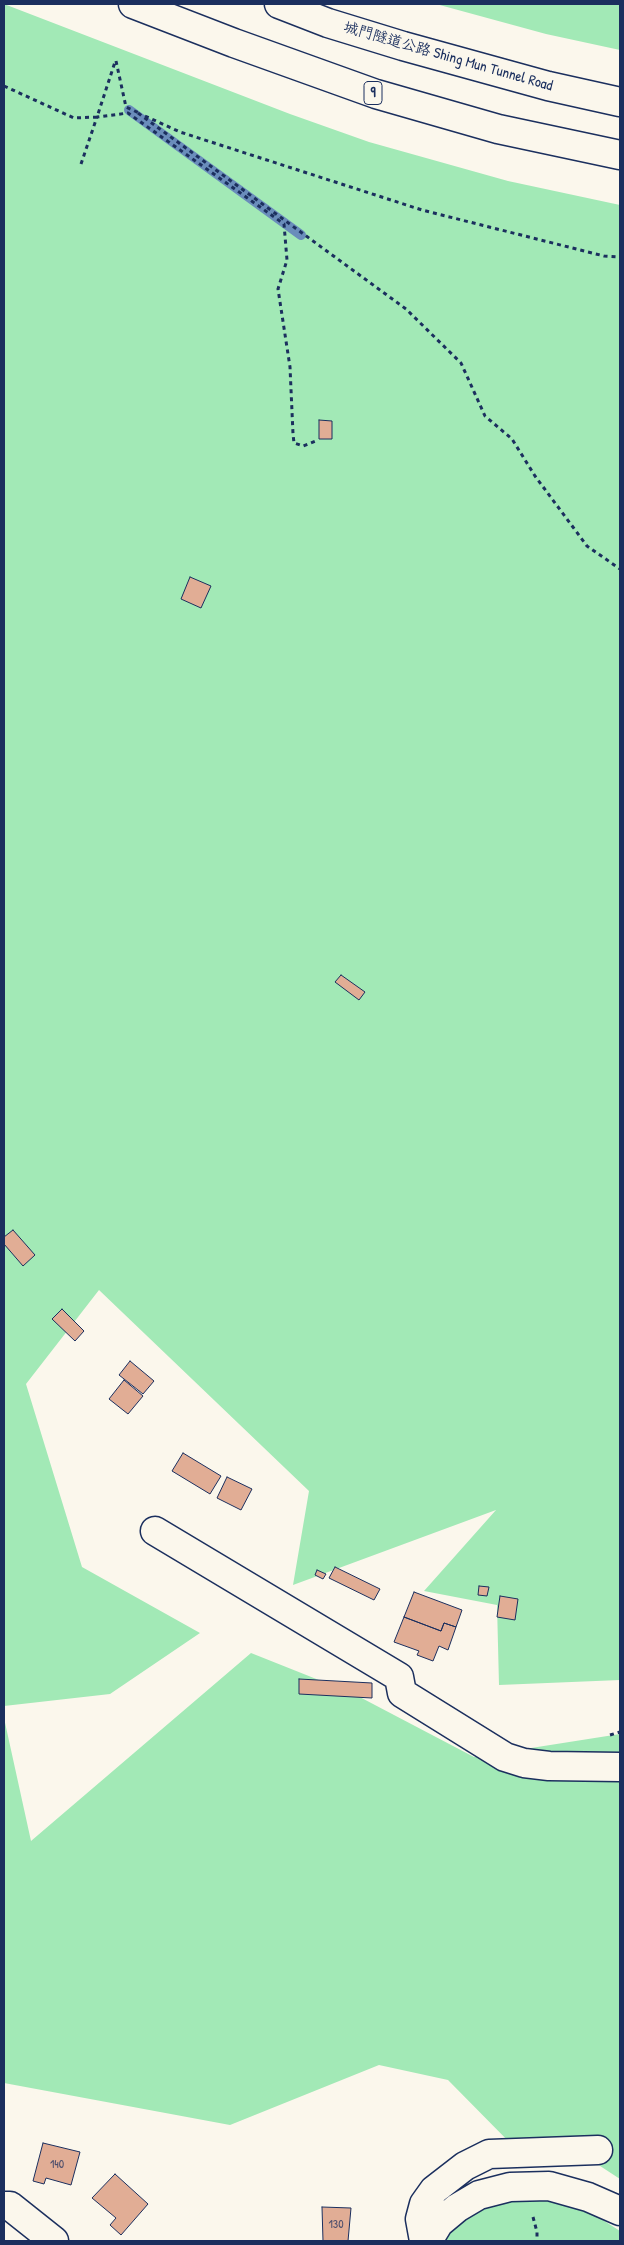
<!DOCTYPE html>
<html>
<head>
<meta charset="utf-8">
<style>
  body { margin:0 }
  #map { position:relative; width:624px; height:2245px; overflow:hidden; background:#fbf7ec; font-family:"Patrick Hand",sans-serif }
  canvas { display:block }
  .frame { position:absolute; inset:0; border:5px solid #1b2f5e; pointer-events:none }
</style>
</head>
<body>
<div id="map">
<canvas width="624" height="2245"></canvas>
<div class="frame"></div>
</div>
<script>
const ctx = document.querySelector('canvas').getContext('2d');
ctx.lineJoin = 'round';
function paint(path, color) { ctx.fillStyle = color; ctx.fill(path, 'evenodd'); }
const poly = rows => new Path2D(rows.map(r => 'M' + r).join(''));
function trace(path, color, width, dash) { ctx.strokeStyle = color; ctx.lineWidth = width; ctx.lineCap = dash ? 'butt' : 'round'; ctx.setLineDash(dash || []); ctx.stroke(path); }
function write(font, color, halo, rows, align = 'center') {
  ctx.font = font + ' "Patrick Hand","LXGW WenKai TC",sans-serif'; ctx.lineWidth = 4.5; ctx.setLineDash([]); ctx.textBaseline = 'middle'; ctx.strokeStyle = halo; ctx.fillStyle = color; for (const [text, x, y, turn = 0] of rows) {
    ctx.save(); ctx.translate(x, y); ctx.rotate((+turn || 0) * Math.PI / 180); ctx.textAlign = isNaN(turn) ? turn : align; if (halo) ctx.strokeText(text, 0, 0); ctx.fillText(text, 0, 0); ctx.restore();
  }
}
const green = poly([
  [4,4,290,114,369,142,508,181,620,205,620,1680,499,1685,497,1605,424,1591,496,1510,293,1585,309,1491,99,1290,26,1384,82,1567,200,1633,110,1694,4,1706],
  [436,4,620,4,620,50,546,34],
  [251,1653,354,1694,474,1757,620,1734,620,2179,571,2147,519,2152,448,2080,379,2065,230,2125,4,2083,4,1718,31,1841],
  [456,2196,570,2199,620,2231,620,2241,418,2241]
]);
const stream = poly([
  [129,110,301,235]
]);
const building = poly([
  [319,420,332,421,332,439,319,439,319,420],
  [190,577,211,586,201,608,181,599,190,577],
  [341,975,365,992,359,1000,335,982,341,975],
  [13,1230,35,1255,23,1266,4,1244,4,1237,13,1230],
  [62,1309,84,1331,75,1341,52,1319,62,1309],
  [130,1361,154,1381,143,1394,119,1375,130,1361],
  [124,1380,143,1396,128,1414,109,1399,124,1380],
  [183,1453,221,1476,210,1494,172,1471,183,1453],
  [227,1477,252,1489,241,1510,217,1498,227,1477],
  [335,1567,380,1589,374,1600,329,1578,335,1567],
  [317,1570,326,1574,323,1579,315,1575,317,1570],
  [479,1586,489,1587,487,1596,478,1595,479,1586],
  [414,1592,462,1610,456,1627,444,1623,441,1631,404,1617,414,1592],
  [500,1596,518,1599,515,1620,497,1617,500,1596],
  [404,1617,441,1631,444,1623,456,1627,448,1650,439,1646,433,1661,417,1655,419,1651,394,1642,404,1617],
  [299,1679,372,1683,372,1698,299,1694,299,1679],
  [43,2143,80,2152,71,2185,46,2178,44,2184,33,2181,43,2143],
  [115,2174,148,2204,121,2235,110,2225,116,2218,92,2198,115,2174],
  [322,2207,351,2208,348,2241,323,2241,322,2207]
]);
const path = poly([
  [116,61,126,107,139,113],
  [4,86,74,118,97,117,115,62],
  [138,113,406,309,461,363,485,416,512,439,535,476,587,546,620,569],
  [145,116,180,132,422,210,604,256,620,257],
  [81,164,97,117,128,113,284,224,287,260,278,289,290,367,293,434,294,443,303,446,316,441],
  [610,1735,620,1732],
  [533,2217,537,2232,537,2241]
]);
const minor = poly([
  [155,1531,399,1677,402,1693,505,1757,524,1763,549,1766,620,1767],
  [4,2206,10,2206,54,2241],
  [424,2241,420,2219,424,2204,434,2190,465,2166,489,2154,598,2150],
  [428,2241,439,2223,457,2208,479,2195,510,2187,549,2186,588,2197,620,2211]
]);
const trunk = poly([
  [133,4,234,43,376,94,498,129,620,155],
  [279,4,328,23,403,46,548,86,620,102]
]);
const numberNames = [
  ["140",57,2165],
  ["130",336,2225]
];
const shields = [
  [373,93,18]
];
const shieldNames = [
  ["9",373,93]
];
const streetNames = [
  ["城門隧道公路 Shing Mun Tunnel Road",448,57,16]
];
paint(green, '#a2e9b6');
trace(stream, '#6a8dbb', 10);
paint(building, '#e1ad95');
trace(building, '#1b2f5e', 1);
trace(minor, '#1b2f5e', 31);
trace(trunk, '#1b2f5e', 31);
trace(path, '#1b2f5e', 3, [4, 4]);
trace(minor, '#fbf7ec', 28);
trace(trunk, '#fbf7ec', 28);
write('12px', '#4c4e6c', null, numberNames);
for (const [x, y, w] of shields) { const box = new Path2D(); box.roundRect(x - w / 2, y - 11.5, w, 23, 4); ctx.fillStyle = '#fbf7ec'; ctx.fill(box); trace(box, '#1b2f5e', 1); }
write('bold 14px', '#1b2f5e', null, shieldNames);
write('15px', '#1b2f5e', '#fbf7ec', streetNames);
</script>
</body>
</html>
